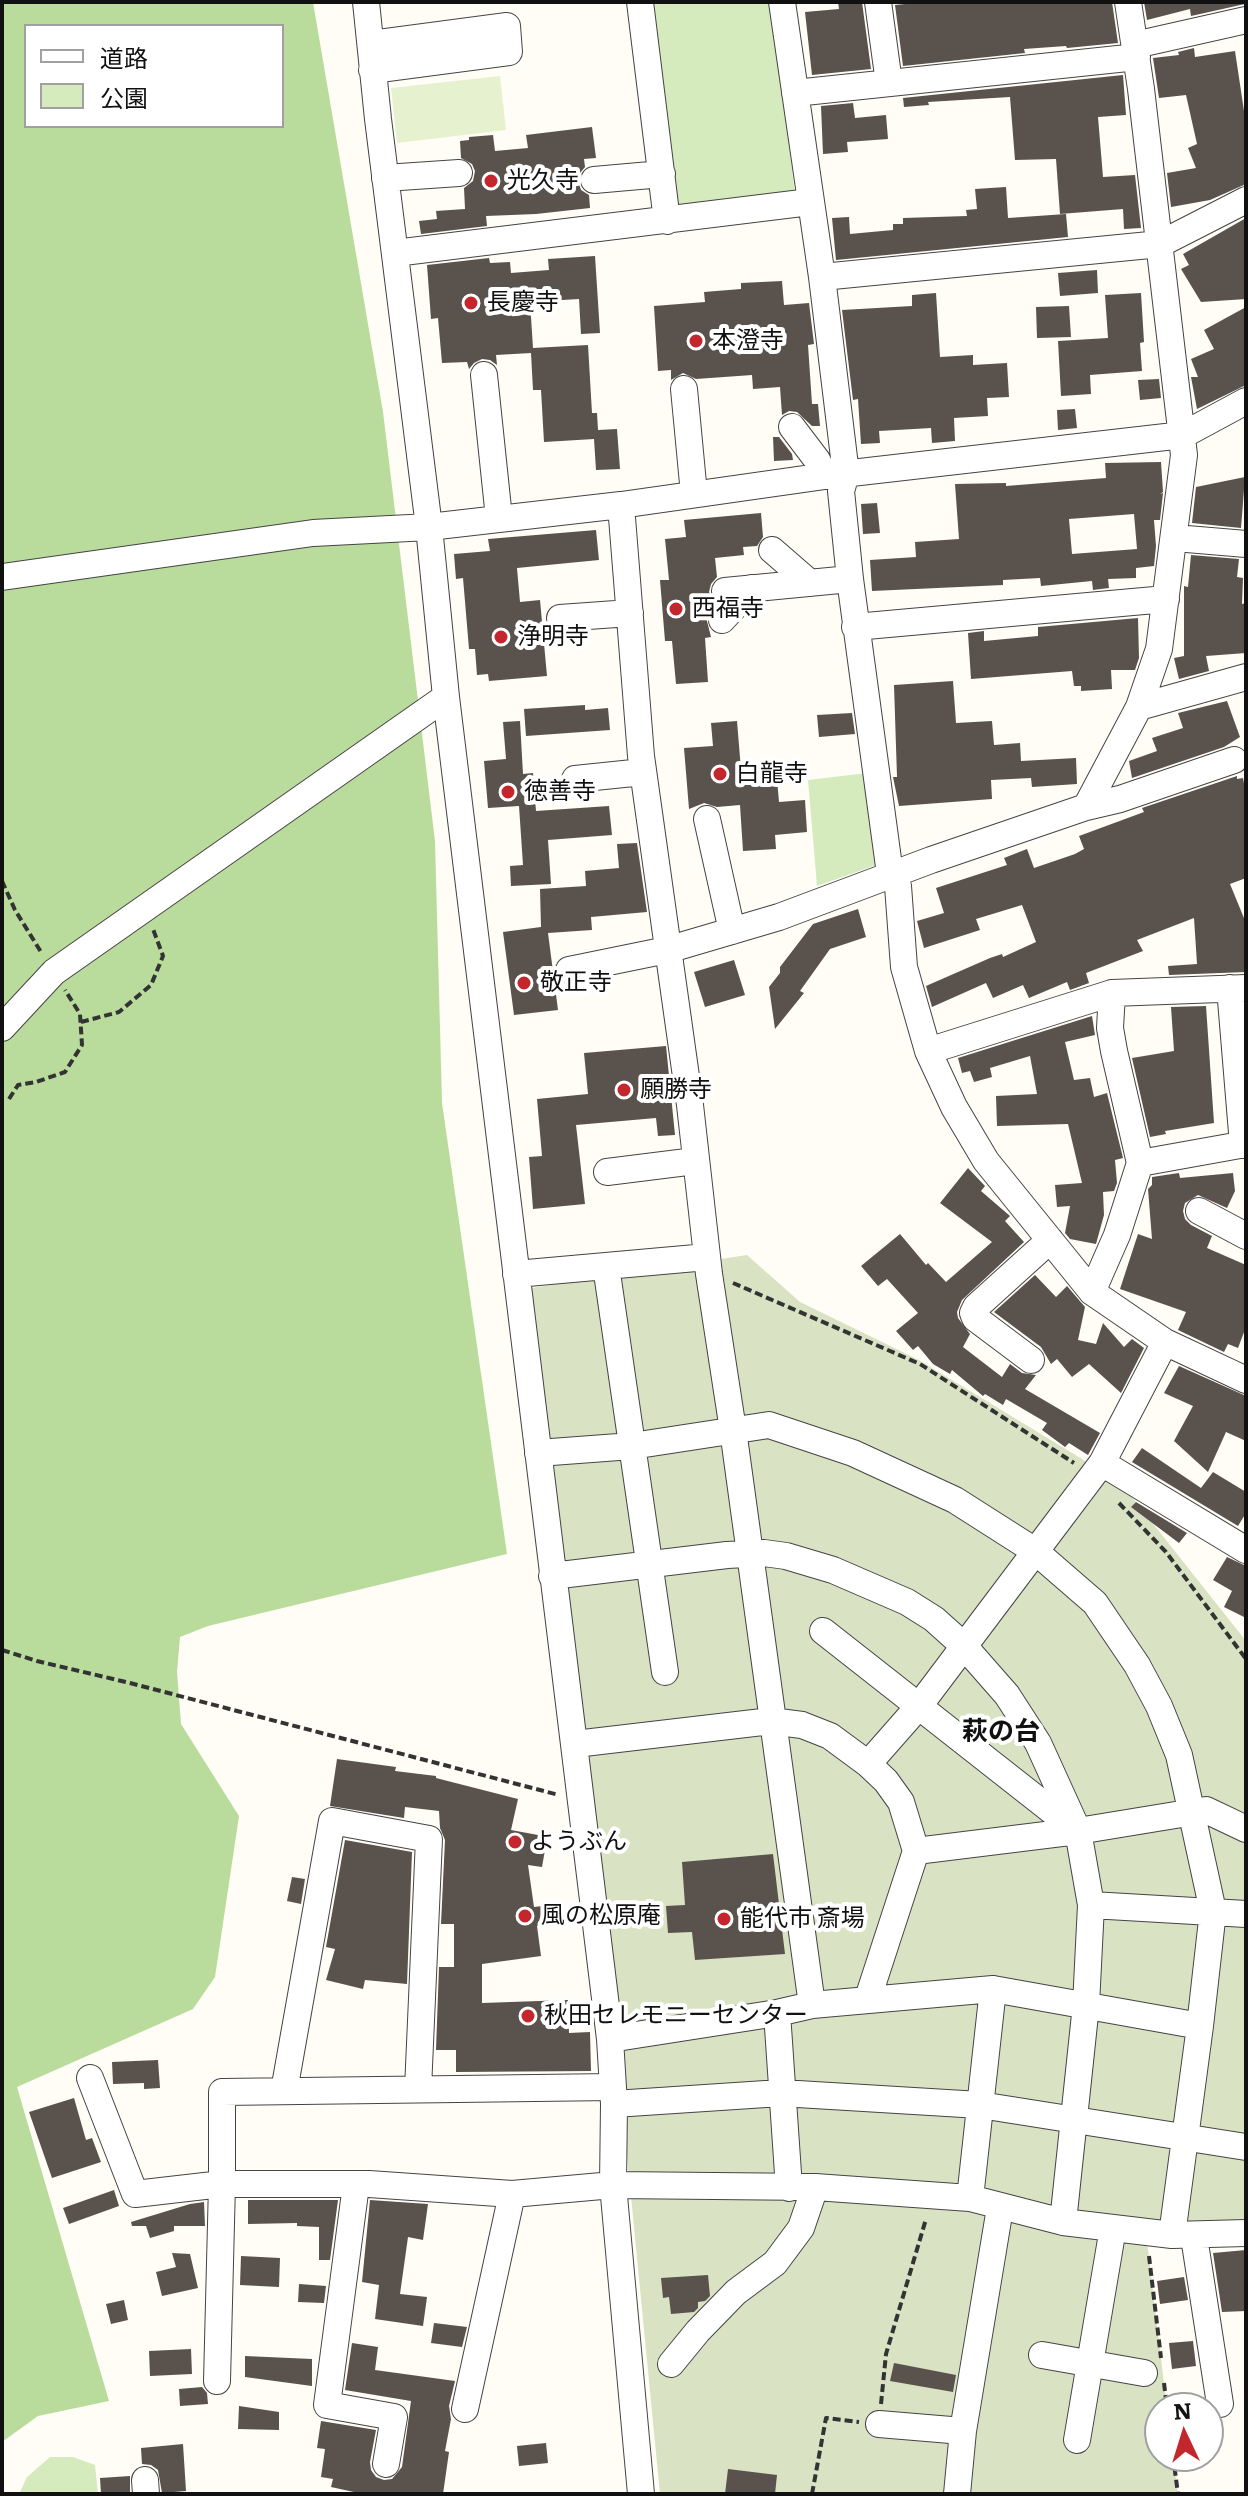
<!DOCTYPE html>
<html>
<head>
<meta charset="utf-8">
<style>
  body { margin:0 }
  #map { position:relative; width:1248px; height:2496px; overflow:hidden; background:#fffdf5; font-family:Literata,"Noto Sans JP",serif }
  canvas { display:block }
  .frame { position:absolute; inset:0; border:4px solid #111; pointer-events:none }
  .legend { position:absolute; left:24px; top:24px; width:260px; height:104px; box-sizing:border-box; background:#fff; border:2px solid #a0a0a0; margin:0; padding:10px 14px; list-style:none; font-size:24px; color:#111 }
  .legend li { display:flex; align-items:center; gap:16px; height:40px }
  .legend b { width:40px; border:2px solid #a0a0a0 }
  .north { position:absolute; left:1144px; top:2392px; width:80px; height:80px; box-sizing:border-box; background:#fff; border:2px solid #a0a0a0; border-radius:50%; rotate:356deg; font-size:22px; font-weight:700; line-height:32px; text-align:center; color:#111 }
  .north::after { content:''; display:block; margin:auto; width:28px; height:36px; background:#c4262e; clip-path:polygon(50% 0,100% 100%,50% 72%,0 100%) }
</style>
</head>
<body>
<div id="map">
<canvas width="1248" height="2496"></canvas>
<div class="frame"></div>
<ul class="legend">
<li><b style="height:10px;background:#fff"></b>道路</li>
<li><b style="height:22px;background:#d5ebbd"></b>公園</li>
</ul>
<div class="north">N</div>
</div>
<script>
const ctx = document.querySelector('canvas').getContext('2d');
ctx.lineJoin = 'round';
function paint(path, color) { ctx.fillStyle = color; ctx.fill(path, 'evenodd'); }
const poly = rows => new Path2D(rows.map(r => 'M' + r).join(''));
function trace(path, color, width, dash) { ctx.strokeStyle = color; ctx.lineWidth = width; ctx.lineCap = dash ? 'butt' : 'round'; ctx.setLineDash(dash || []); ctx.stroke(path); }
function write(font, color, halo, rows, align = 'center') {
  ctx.font = font + ' Literata,"Noto Sans JP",serif'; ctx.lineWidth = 8; ctx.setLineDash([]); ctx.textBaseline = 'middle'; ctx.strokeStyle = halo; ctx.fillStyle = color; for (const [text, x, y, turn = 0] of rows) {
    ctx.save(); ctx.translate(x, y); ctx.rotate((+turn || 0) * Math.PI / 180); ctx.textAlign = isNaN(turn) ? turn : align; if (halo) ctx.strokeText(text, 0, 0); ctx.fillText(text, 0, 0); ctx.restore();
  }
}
const green = poly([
  [650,2,772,2,795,195,676,211],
  [867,773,876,865,817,886,808,780],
  [50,2457,73,2457,95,2465,98,2494,19,2494,27,2477]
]);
const forest = poly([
  [2,2,313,2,383,412,435,841,442,1103,507,1554,208,1626,180,1637,177,1672,181,1724,239,1816,215,1977,193,2009,17,2087,109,2401,38,2416,2,2442],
  [26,26,282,26,282,126,26,126]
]);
const cemetery = poly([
  [747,1255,800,1302,919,1360,1120,1482,1246,1641,1246,2232,1146,2233,1167,2408,1160,2408,1160,2456,1173,2456,1178,2494,660,2494,592,1796,518,1290]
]);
const pitch = poly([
  [500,76,506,130,397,143,391,88]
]);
const building = poly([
  [838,2,862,2,871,69,812,75,805,12,839,9],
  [925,2,1112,2,1118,43,1067,48,1066,46,1024,49,1025,53,903,66,895,5],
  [1144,2,1245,2,1245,4,1191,16,1190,9,1147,20],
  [1194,48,1195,57,1235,51,1244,111,1246,110,1246,184,1210,200,1171,207,1167,173,1196,168,1188,148,1197,144,1186,95,1159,98,1153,58,1179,55,1178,52],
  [1123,75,1126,115,1098,117,1103,177,1135,175,1141,228,1124,229,1123,209,1060,214,1056,159,1015,160,1010,97,928,102,929,105,904,107,903,98],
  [853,103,855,118,886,115,888,139,847,142,848,152,823,154,821,106],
  [592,127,596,158,584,159,585,167,580,173,578,181,581,190,589,195,590,208,536,214,486,216,487,226,421,234,419,221,437,219,436,211,465,209,464,188,473,181,475,171,472,164,461,158,460,141,469,140,469,137,493,135,495,151,528,148,526,135],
  [1006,187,1008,218,1066,214,1068,237,836,260,832,218,849,217,850,234,893,230,893,224,903,224,903,218,967,216,966,210,977,209,975,189],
  [1246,218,1246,299,1201,302,1181,269,1189,265,1183,254],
  [595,256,600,333,581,334,579,299,530,302,533,348,588,345,592,413,597,413,598,430,617,429,620,469,596,470,594,439,544,442,541,390,533,390,531,353,496,355,497,365,490,360,482,359,474,363,469,369,467,362,442,363,438,318,431,319,427,265,489,258,490,263,510,262,511,273,549,270,548,259],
  [1097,270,1098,293,1060,296,1058,273],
  [782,281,784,305,809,303,814,344,808,345,812,404,818,404,820,426,812,426,797,412,789,411,782,415,780,387,753,389,752,375,696,379,683,373,671,380,671,370,658,371,654,306,705,302,704,292,741,289,741,283],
  [936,293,940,357,973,355,973,365,1007,363,1009,397,987,398,988,416,954,418,955,441,932,443,931,428,879,431,880,443,861,444,858,399,853,400,842,310,912,306,912,295],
  [1141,293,1144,342,1140,343,1142,371,1090,375,1091,394,1061,396,1058,341,1108,338,1105,295],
  [1069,306,1071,337,1037,338,1036,307],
  [1246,307,1246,385,1197,409,1191,377,1198,377,1191,359,1214,349,1204,330],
  [1159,379,1161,398,1140,400,1138,380],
  [1075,409,1077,428,1058,430,1057,410],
  [773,437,779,437,792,454,793,460,774,461],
  [1161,462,1163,492,1160,494,1163,493,1160,520,1154,520,1156,546,1154,566,1136,568,1136,578,1108,579,1109,588,1093,590,1092,581,1041,586,1040,578,1003,580,1003,585,872,591,870,560,916,557,915,542,959,539,955,484,1006,483,1006,486,1106,478,1105,463],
  [1134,514,1137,549,1072,554,1069,519],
  [1245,477,1241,528,1192,523,1196,487],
  [877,503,880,533,863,534,861,504],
  [761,513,763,537,757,546,743,547,744,555,715,558,717,577,711,584,709,592,716,603,706,617,711,637,705,638,708,682,676,684,672,641,665,641,660,580,669,580,665,539,686,537,684,520],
  [596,530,599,560,517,568,520,602,540,600,547,676,489,681,488,674,477,675,475,649,469,649,463,578,456,579,454,554,490,551,488,539],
  [1191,555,1239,559,1237,577,1243,578,1242,604,1246,603,1246,653,1206,656,1209,671,1179,679,1174,658,1184,656,1184,586,1188,587],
  [1138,618,1139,658,1135,670,1111,670,1112,689,1081,691,1081,686,1074,686,1072,671,971,679,968,633,984,631,984,641,1038,636,1038,627],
  [953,681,956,723,992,721,994,745,1020,743,1021,761,1076,758,1077,784,1032,787,1031,778,991,780,992,799,899,806,893,777,897,777,894,685],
  [1227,701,1240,737,1224,747,1132,778,1129,761,1157,751,1152,738,1183,728,1178,713],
  [585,705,585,710,608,708,610,730,526,736,524,709],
  [852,713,855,734,819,737,817,715],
  [520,721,523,774,533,773,536,811,609,806,612,835,548,840,551,884,511,886,510,866,523,865,519,806,488,808,484,761,506,759,503,722],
  [737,721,741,770,776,767,779,802,805,800,807,832,775,835,776,849,743,851,740,805,717,807,704,803,689,809,684,748,713,746,711,723],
  [1237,776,1237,779,1243,778,1246,794,1246,878,1230,884,1246,923,1246,972,1169,975,1168,966,1197,964,1194,918,1137,940,1143,951,1086,973,1089,983,1070,990,1067,982,1029,998,1023,985,993,998,986,983,932,1007,926,986,990,958,1002,954,1003,957,1036,942,1022,905,976,919,980,930,924,948,917,921,944,913,936,888,1007,865,1004,858,1027,849,1034,868,1075,854,1084,849,1079,836,1144,812,1142,808],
  [637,843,647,912,591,917,592,930,548,933,558,1010,514,1015,503,932,541,927,540,889,586,886,585,871,619,868,617,844],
  [858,909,866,937,830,949,800,991,804,993,775,1029,769,987,780,973,780,967,813,924],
  [734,960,745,995,705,1007,694,972],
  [1206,1006,1214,1123,1165,1131,1166,1134,1150,1137,1132,1058,1174,1051,1171,1007],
  [1092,1016,1095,1035,1065,1042,1074,1080,1090,1078,1094,1097,1107,1093,1123,1158,1115,1160,1117,1183,1114,1191,1103,1192,1104,1215,1096,1244,1070,1239,1065,1233,1070,1206,1057,1207,1055,1185,1082,1183,1068,1124,997,1126,996,1096,1037,1094,1030,1056,990,1068,992,1077,974,1082,970,1071,962,1073,958,1058],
  [666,1046,675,1135,658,1136,656,1118,576,1125,585,1204,533,1209,529,1157,542,1156,537,1099,588,1094,584,1053],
  [968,1168,985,1186,981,1191,1010,1216,1005,1221,1024,1242,962,1300,957,1312,958,1318,970,1334,963,1347,1002,1377,1010,1364,1022,1373,1036,1375,1025,1389,1100,1433,1088,1455,1069,1443,1065,1447,1042,1430,1047,1423,1006,1399,1003,1405,985,1394,983,1396,952,1370,950,1374,933,1364,918,1346,913,1350,896,1331,918,1313,887,1279,878,1286,861,1266,900,1234,926,1265,928,1263,946,1282,992,1242,940,1203],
  [1179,1173,1180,1178,1233,1173,1235,1191,1227,1208,1198,1195,1185,1203,1183,1211,1185,1219,1191,1225,1212,1236,1207,1248,1246,1265,1246,1327,1238,1348,1228,1344,1224,1352,1178,1330,1186,1312,1120,1289,1138,1234,1152,1239,1148,1189,1152,1185,1152,1177],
  [1035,1275,1056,1297,1067,1286,1085,1307,1078,1340,1096,1344,1103,1323,1124,1347,1132,1339,1144,1348,1121,1393,1089,1364,1072,1377,1057,1359,1051,1364,1041,1347,994,1312],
  [1179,1366,1246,1396,1246,1441,1226,1432,1208,1472,1174,1441,1193,1406,1164,1393],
  [1142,1448,1201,1488,1213,1472,1246,1492,1246,1513,1238,1526,1132,1462],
  [1136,1502,1187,1533,1179,1543,1131,1507],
  [1227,1557,1246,1566,1246,1618,1224,1607,1232,1591,1213,1580],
  [337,1759,396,1767,395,1771,436,1776,436,1778,518,1799,511,1830,538,1835,535,1848,545,1850,542,1867,528,1865,534,1907,551,1905,554,1924,537,1926,541,1956,482,1964,482,2003,568,2000,569,2033,590,2032,591,2071,456,2072,456,2050,436,2050,439,1967,454,1967,454,1924,441,1924,445,1840,440,1828,439,1811,405,1807,404,1818,330,1806],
  [345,1840,412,1852,407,1984,365,1980,363,1989,326,1980,335,1949,326,1947],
  [773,1854,785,1954,695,1960,692,1932,668,1933,666,1906,685,1905,682,1862],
  [292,1877,305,1879,301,1904,287,1901],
  [158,2060,160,2088,144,2089,144,2083,113,2084,112,2062],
  [74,2098,86,2140,92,2138,101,2162,52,2178,29,2112],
  [114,2190,119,2206,69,2224,63,2208],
  [248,2200,338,2200,330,2260,319,2260,319,2227,297,2226,297,2223,248,2224],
  [370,2200,428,2204,423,2240,408,2237,400,2294,427,2297,423,2326,375,2319,379,2285,362,2282],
  [204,2202,205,2226,174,2226,174,2231,150,2238,146,2226,132,2226,131,2222,190,2204],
  [1246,2250,1246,2311,1222,2312,1213,2253],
  [172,2253,190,2254,198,2288,162,2296,156,2272,176,2267],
  [241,2256,280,2258,279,2287,240,2285],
  [708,2275,710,2296,705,2301,698,2302,698,2308,694,2312,671,2314,669,2297,663,2298,661,2278],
  [1184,2277,1188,2300,1160,2304,1157,2281],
  [299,2284,326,2286,324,2303,298,2302],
  [124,2300,128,2320,111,2324,106,2304],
  [434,2323,467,2327,462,2347,431,2343],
  [1193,2341,1196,2366,1172,2369,1169,2343],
  [352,2343,378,2347,375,2370,455,2381,449,2406,451,2419,445,2451,449,2452,443,2494,363,2494,331,2487,333,2479,321,2477,325,2449,317,2448,321,2421,376,2430,370,2462,371,2470,376,2477,384,2480,392,2479,402,2467,411,2401,345,2390],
  [191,2349,192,2374,150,2376,149,2351],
  [245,2356,312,2359,312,2386,245,2377],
  [894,2363,956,2375,953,2392,890,2381],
  [202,2387,207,2393,208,2404,180,2406,179,2389],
  [239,2406,279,2412,279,2430,238,2429],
  [546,2443,548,2463,519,2466,517,2446],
  [183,2444,186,2491,162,2493,158,2470,151,2465,142,2464,141,2448],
  [728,2469,777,2475,775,2494,725,2494],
  [130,2476,130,2494,101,2494,100,2478]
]);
const path = poly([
  [2,881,15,910,41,952],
  [81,1022,119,1012,151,985,163,956,153,929],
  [9,1099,18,1085,36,1082,65,1072,82,1045,80,1014,65,990],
  [733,1283,920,1364,1074,1463],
  [1119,1503,1166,1552,1246,1659],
  [2,1650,37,1661,130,1683,559,1795],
  [1149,2256,1161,2358],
  [1164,2383,1167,2408],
  [881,2404,886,2354,926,2219],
  [1173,2456,1178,2494],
  [812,2494,826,2418,859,2422]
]);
const minor = poly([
  [366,2,378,119,429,527,446,697,610,2039,614,2104,613,2185,641,2494],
  [640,2,667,221],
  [782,2,822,277,846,474,841,491,850,579,890,874,898,886,904,967,928,1051,954,1107,986,1161,1092,1292,1165,1342,1246,1380],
  [878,2,889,83],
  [371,44,507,26,509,52,372,70],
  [1135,45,1246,20],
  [795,93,1137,57],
  [385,178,459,173],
  [594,180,662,174],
  [395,253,810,202],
  [822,277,1160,244,1246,200],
  [484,375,499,518],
  [684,389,694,494],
  [792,427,817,460,825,476],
  [621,505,641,756,690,1105,709,1274,733,1430,812,2005],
  [1175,538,1246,544],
  [772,550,810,583],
  [2,577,313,533,429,527,621,505,825,476,1183,435,1246,401],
  [725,591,850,579],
  [560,618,630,613],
  [722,620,752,588],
  [855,627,1166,599],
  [1139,707,1246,677],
  [575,779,643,772],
  [1086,807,1120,799,1234,760],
  [707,819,732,931],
  [569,970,667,950,779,917,931,860,1086,807,1139,707,1159,649,1184,455,1141,89,1128,2],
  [1230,988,1243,1145],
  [2,1028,54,972,446,697],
  [928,1051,1112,993],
  [1140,1163,1246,1144],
  [607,1172,695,1161],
  [1199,1211,1246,1236],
  [606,1266,665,1672],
  [516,1274,707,1257],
  [1092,1292,1117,1235,1140,1163,1114,1051,1110,1028,1112,993,1246,988],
  [1165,1342,1102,1463,1246,1550],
  [1031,1360,975,1318,973,1313,976,1307,1050,1240],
  [538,1453,632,1446,769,1425,853,1453,955,1500,1035,1551,1095,1603,1137,1665,1159,1706,1179,1755,1213,1911,1200,2026,1172,2235],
  [552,1576,727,1555,764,1553,786,1556,833,1570,907,1602,934,1619,964,1646,1007,1695,1038,1743,1078,1831,1091,1905,1086,2005,1063,2222],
  [823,1631,1075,1829],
  [575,1744,771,1721,802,1725,830,1736,868,1764,886,1781,901,1802,916,1851,868,1998],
  [868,1764,919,1706,1102,1463],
  [916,1851,1078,1831,1206,1810,1246,1829],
  [1091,1905,1246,1914],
  [777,2013,789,2188],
  [610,2039,777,2013,812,2005,993,1989,1200,2026],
  [90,2078,135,2194,222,2184,369,2184,512,2194,613,2185,815,2187,970,2198,1063,2222,1172,2235,1246,2233],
  [284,2091,332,1821,429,1839,418,2089],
  [614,2104,781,2093,980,2105,1246,2147],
  [356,2185,327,2405,394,2417,386,2464],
  [970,2198,993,1989],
  [1194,2237,1220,2404],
  [1042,2355,1144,2373],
  [671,2364,698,2331,736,2292,775,2263,801,2228,815,2187],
  [217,2381,222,2184,222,2092,613,2087],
  [465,2409,512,2194],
  [879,2424,963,2431],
  [1077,2440,1113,2228],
  [145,2480,146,2494],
  [957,2494,963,2431,1000,2208]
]);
const markers = [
  [491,181,8,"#c4262e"],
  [471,303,8,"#c4262e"],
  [696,341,8,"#c4262e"],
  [676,609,8,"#c4262e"],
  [501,637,8,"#c4262e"],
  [720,774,8,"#c4262e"],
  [508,792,8,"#c4262e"],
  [524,983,8,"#c4262e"],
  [624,1090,8,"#c4262e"],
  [515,1842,8,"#c4262e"],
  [525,1916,8,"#c4262e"],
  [724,1919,8,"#c4262e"],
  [528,2016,8,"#c4262e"]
];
const poiNames = [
  ["光久寺",507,181],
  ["長慶寺",487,303],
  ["本澄寺",712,341],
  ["西福寺",692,609],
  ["浄明寺",517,637],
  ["白龍寺",736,774],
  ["徳善寺",524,792],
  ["敬正寺",540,983],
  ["願勝寺",640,1090],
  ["ようぶん",531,1842],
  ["風の松原庵",541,1916],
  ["能代市 斎場",740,1919],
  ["秋田セレモニーセンター",544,2016]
];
const neighbourhoodNames = [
  ["萩の台",1001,1732]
];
paint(green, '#d5ebbd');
paint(forest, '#b9dc9c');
paint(cemetery, '#d9e3c4');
paint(pitch, '#e6f2cf');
paint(building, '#5a524d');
trace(minor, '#444', 28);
trace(path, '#333', 4, [8, 4]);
trace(minor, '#fff', 26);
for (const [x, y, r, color] of markers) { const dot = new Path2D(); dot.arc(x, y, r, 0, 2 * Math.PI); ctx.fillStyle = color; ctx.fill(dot); trace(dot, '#fff', 3); }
write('24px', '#111', '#fff', poiNames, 'left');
write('bold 26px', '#111', '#fff', neighbourhoodNames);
</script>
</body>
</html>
